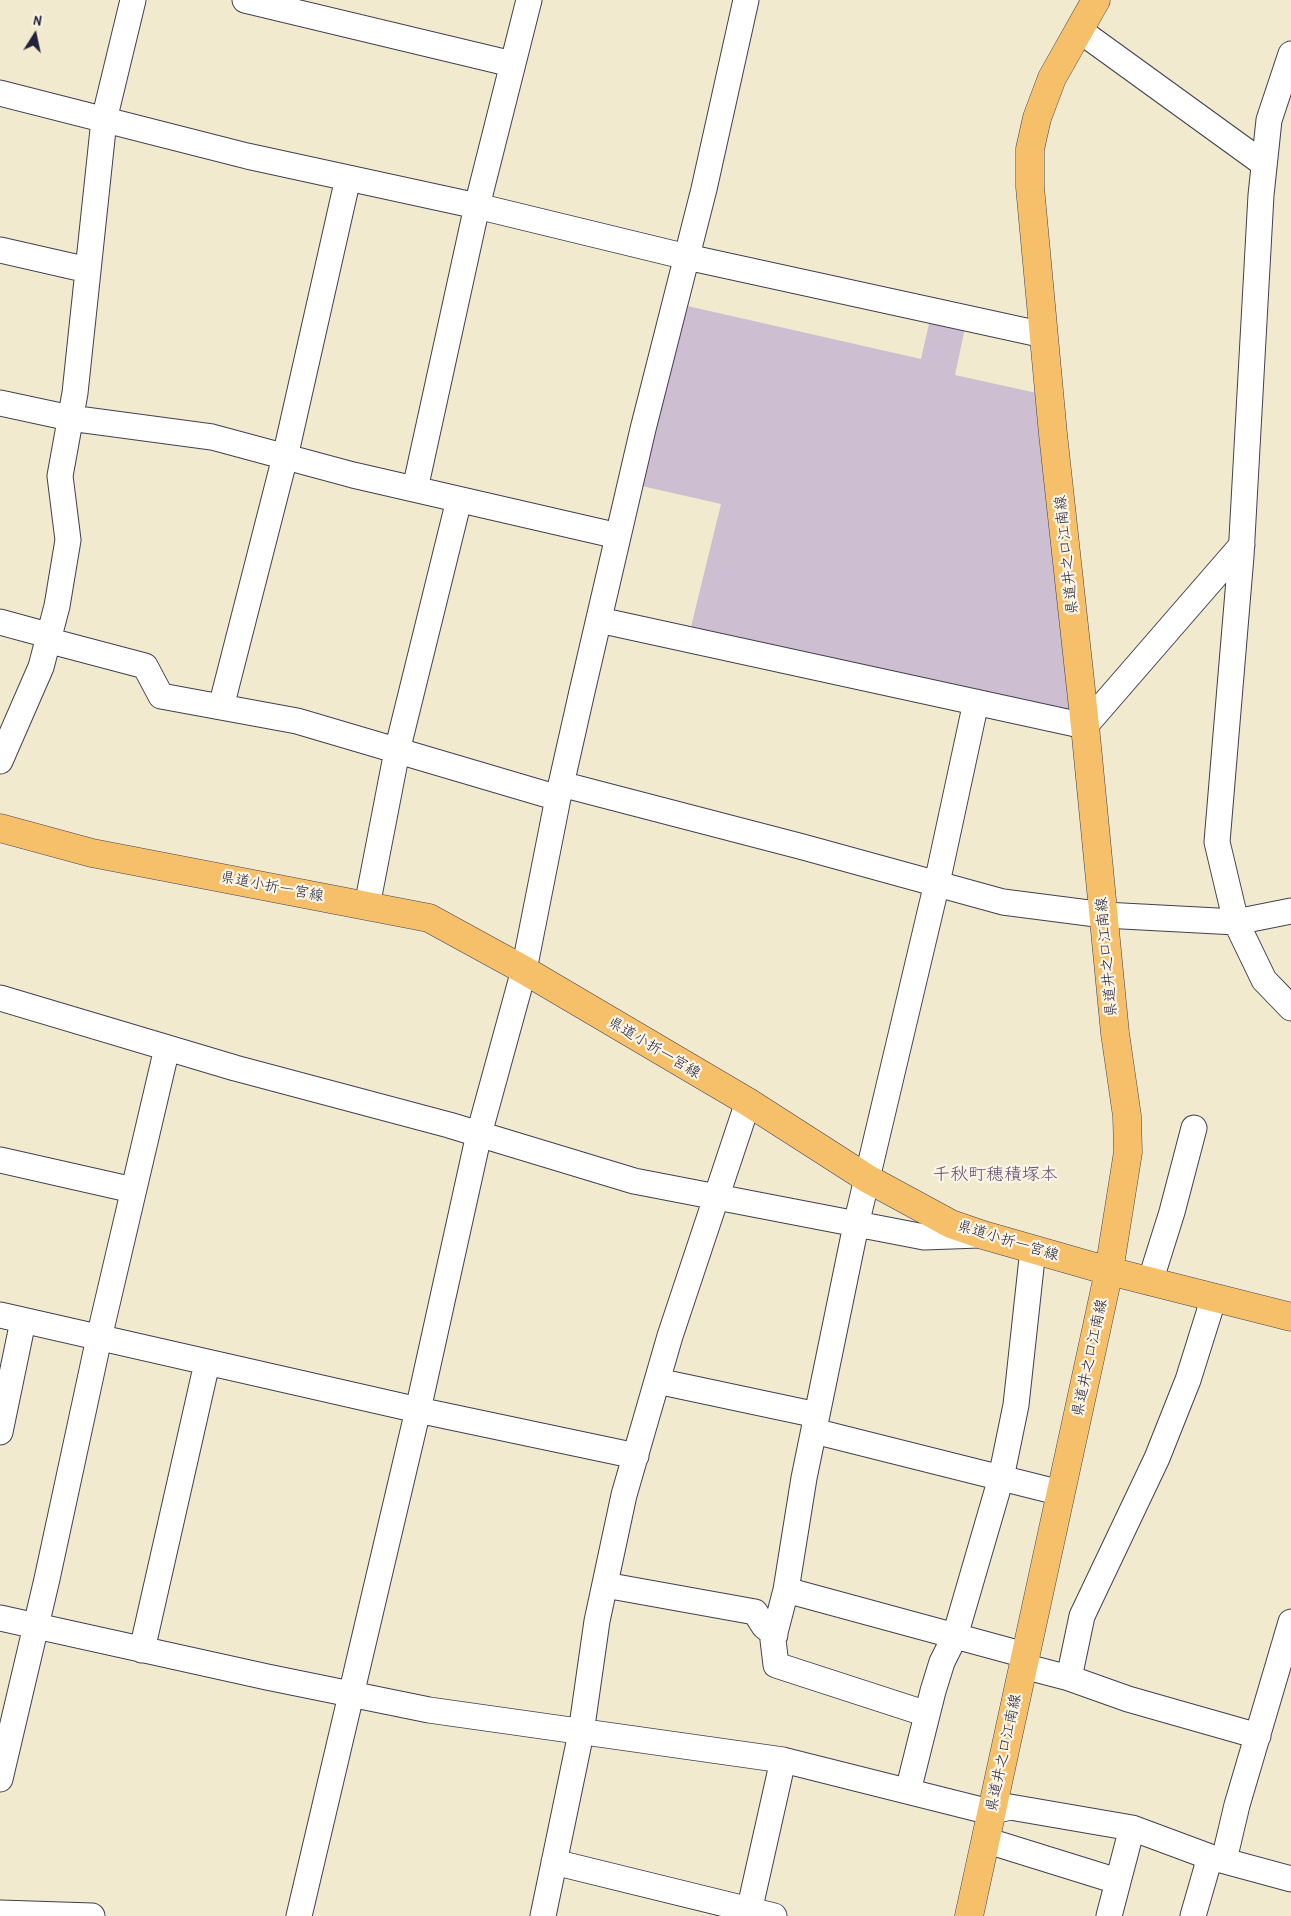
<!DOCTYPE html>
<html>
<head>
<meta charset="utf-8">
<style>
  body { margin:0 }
  #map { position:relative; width:1291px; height:1916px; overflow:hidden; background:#f1eace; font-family:"Patrick Hand",sans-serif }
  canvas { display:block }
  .north { position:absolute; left:10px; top:10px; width:50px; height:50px; -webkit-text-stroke:4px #fcf5e5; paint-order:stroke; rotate:10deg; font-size:14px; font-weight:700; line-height:20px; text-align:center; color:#22223b }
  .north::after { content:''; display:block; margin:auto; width:18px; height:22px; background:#22223b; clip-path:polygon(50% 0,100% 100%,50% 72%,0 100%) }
</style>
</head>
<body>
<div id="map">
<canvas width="1291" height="1916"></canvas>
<div class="north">N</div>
</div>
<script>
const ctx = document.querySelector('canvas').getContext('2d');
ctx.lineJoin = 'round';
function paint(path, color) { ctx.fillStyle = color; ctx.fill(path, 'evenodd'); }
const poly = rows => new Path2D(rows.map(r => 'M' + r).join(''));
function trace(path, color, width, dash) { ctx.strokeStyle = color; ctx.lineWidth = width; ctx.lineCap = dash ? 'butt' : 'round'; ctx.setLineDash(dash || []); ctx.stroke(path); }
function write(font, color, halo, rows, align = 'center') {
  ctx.font = font + ' "Patrick Hand","Klee One",sans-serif'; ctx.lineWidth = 4.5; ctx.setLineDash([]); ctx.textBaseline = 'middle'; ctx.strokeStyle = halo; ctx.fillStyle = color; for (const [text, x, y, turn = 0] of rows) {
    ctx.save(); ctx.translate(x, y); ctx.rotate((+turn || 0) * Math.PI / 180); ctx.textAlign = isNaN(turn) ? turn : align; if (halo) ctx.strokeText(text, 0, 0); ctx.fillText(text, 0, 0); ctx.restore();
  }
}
const industrial = poly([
  [683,305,921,359,931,315,966,323,955,375,1041,394,1075,716,690,631,721,504,642,486]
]);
const minor = poly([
  [245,0,512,64],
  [1079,30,1264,164],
  [1291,54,1269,120,1261,195,1241,556,1217,842,1236,922,1264,980,1291,1008],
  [0,93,247,156,477,206,687,257,1044,335],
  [0,250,88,270],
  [0,403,70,418,212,437,353,475,618,536],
  [415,489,477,206,529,0],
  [599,620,1085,726,1242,545],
  [0,622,44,634,58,643,145,666,161,696,297,721,558,798],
  [221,707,285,457,348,178],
  [0,761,41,667,57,606,68,540,60,476,75,393,104,120,133,0],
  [561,784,803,847,1003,902,1104,915,1236,922,1291,911],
  [367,906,397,751,459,500],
  [0,998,235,1068,449,1125,634,1181,924,1237,979,1235],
  [0,1160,133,1190],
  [1150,1282,1172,1212,1194,1128],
  [0,1315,418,1410,636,1456],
  [657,1381,817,1415],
  [814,1431,1061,1493],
  [0,1432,23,1321],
  [605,1585,755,1612,764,1626,775,1635],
  [786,1590,1025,1655],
  [0,1618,267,1677,429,1710,783,1760,990,1812,1010,1807,1132,1828,1210,1857,1291,1879],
  [142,1650,207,1363],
  [1023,1666,1069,1678,1128,1699,1258,1736],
  [1069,1678,1082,1616,1157,1458,1188,1380,1214,1297],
  [927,1714,776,1665,773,1640,786,1590,804,1478,856,1225,937,883,976,702],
  [0,1779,47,1579,99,1338,167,1048],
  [908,1791,933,1691,942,1662,955,1636,1001,1478,1016,1405,1033,1249],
  [985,1840,1117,1881],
  [1224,1860,1237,1805,1291,1622],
  [554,1862,774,1916],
  [0,1913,92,1916],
  [299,1916,418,1410,479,1134,524,970,558,798,581,696,643,429,704,189,746,0],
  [543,1916,581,1733,597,1621,624,1495,670,1336,748,1102],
  [748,1916,783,1760],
  [1109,1916,1132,1828],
  [1193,1916,1210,1857]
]);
const major = poly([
  [0,828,92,853,429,918,524,970,748,1102,868,1179,951,1224,983,1235,1109,1271,1291,1317],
  [969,1916,1109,1271,1128,1152,1127,1116,1115,1033,1085,726,1053,434,1030,187,1030,149,1037,118,1052,78,1096,0]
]);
const streetNames = [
  ["県道井之口江南線",1067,555,-96],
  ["県道小折一宮線",272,887,11],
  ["県道井之口江南線",1107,957,-95],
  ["県道小折一宮線",654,1048,31],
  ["県道小折一宮線",1008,1241,17],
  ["県道井之口江南線",1090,1358,-78],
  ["県道井之口江南線",1004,1753,-78]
];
const quarterNames = [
  ["千秋町穂積塚本",995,1175]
];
paint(industrial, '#cdbed2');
trace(minor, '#414051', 27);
trace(major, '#414051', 29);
trace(minor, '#fff', 25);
trace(major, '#f6c06b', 28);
write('15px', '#22223b', '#fcf5e5', streetNames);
write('18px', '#5d4e76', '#fcf5e5', quarterNames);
</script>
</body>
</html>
